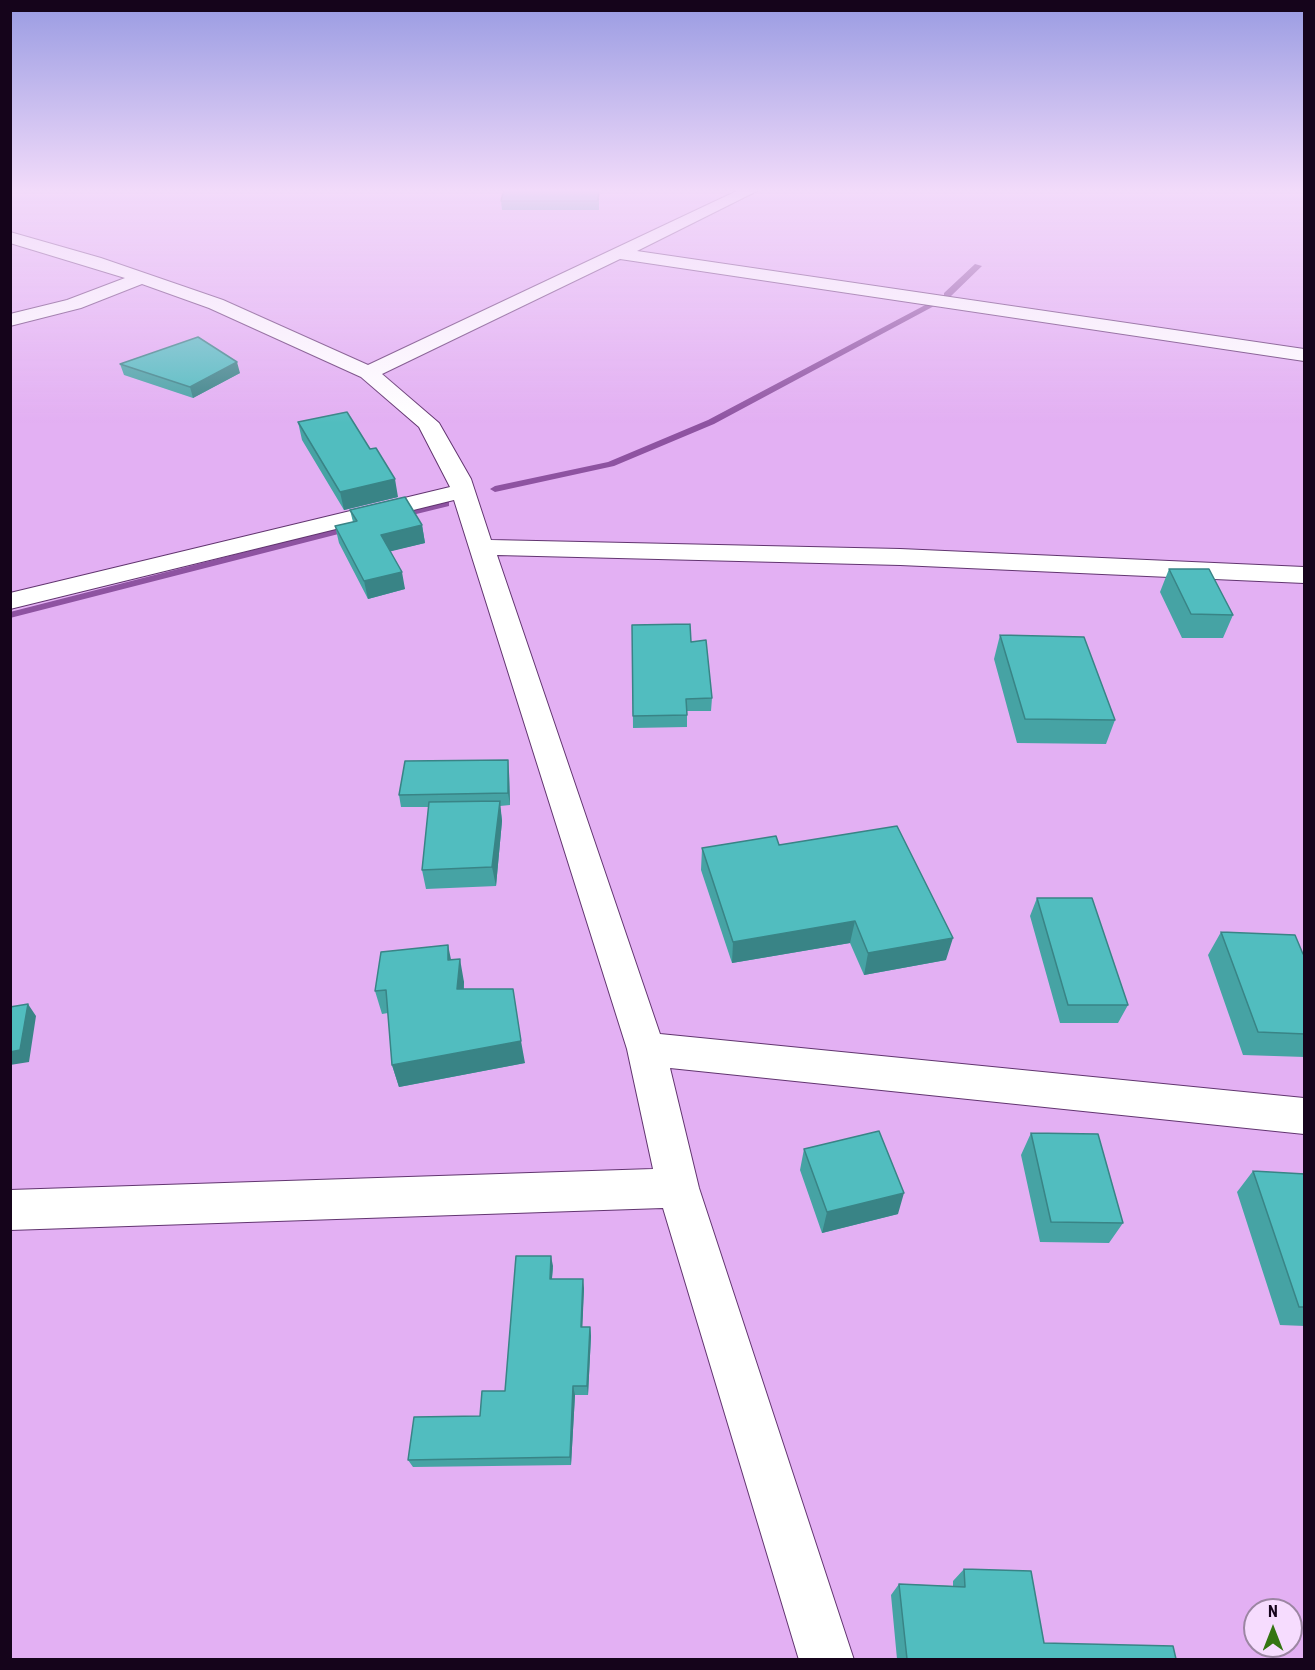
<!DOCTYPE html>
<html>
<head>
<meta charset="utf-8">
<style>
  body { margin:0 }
  #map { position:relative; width:1315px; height:1670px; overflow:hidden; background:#e3b0f3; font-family:"Roboto Condensed",sans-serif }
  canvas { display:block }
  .frame { position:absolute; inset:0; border:12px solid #15041b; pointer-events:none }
  .north { position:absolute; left:1243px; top:1598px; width:60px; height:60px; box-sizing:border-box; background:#f6dcfe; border:2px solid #9c86a3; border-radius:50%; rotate:0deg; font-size:16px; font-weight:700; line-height:24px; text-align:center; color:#15041b }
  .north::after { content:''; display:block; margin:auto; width:21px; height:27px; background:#347512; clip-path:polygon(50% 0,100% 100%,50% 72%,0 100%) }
</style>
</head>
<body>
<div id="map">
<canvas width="1315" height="1670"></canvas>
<div class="frame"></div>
<div class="north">N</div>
</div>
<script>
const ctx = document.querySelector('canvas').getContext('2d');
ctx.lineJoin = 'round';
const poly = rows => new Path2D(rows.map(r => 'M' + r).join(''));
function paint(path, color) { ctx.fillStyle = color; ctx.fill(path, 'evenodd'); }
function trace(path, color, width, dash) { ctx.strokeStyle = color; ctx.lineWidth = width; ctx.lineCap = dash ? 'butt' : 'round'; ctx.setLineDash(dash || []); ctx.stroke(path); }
const stream = poly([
  [975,264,982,266,950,297,944,297,944,293,975,264],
  [929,303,936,305,714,424,614,466,495,492,490,489,495,486,608,462,708,420,929,303],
  [445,501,449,502,449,506,396,519,391,516,445,501],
  [354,524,359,527,358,529,10,618,10,612,354,524]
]);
const minor = poly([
  [741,189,761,189,637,251,1304,349,1304,361,620,259,382,374,439,423,471,479,491,540,900,549,1304,567,1304,583,900,565,497,555,660,1034,1304,1098,1304,1134,670,1068,699,1188,854,1660,799,1660,663,1208,10,1230,10,1190,653,1169,627,1049,454,500,10,609,10,593,450,487,419,427,361,377,209,308,142,284,81,308,10,326,10,314,67,300,125,278,10,243,10,232,101,258,223,300,368,365,741,189]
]);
const wall = poly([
  [504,189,599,189,599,210,502,210,501,201],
  [120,364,240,373,193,398,124,375],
  [298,422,370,449,398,497,344,510,302,440],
  [350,510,422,525,425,543,390,551,405,589,368,599,339,543,335,526,353,522],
  [1169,569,1233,615,1223,638,1182,638,1160,592],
  [632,625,691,642,712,698,711,711,687,711,687,727,633,728],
  [1000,635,1115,720,1106,744,1017,743,994,659],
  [509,772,510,805,500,806,502,821,496,886,426,889,422,870,429,807,401,807,399,795],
  [779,845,946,960,864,975,850,943,732,963,701,870,702,848],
  [1037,898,1128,1005,1118,1023,1060,1023,1030,916],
  [1221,932,1305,954,1305,1057,1243,1055,1208,955],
  [451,960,464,982,464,989,525,1063,399,1087,392,1065,388,1013,382,1014,375,991],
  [1031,1133,1123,1223,1109,1243,1040,1242,1021,1155],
  [804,1149,898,1214,822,1233,800,1170],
  [1253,1171,1305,1174,1305,1326,1280,1325,1237,1192],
  [553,1266,552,1279,584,1288,582,1327,590,1327,591,1336,588,1395,575,1395,571,1465,413,1467,408,1460,480,1416,505,1391],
  [964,1569,1044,1643,1176,1659,897,1659,891,1595,899,1584,953,1586,953,1581]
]);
const shadedWall = poly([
  [237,362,240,373,193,398,190,387],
  [395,479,398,497,344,510,340,492],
  [422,525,425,543,384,553,381,535],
  [402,572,405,589,368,599,364,581],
  [508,760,509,772,510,805,508,793],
  [500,801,502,821,496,886,492,867],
  [855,921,850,943,732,963,733,942],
  [953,938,946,960,864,975,868,953],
  [448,945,453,969,448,960],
  [460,959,464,982,462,1012,457,989],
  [28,1004,36,1016,29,1062,10,1065,10,1052],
  [521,1041,525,1063,399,1087,392,1065],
  [904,1193,898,1214,822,1233,827,1212],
  [551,1256,553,1266,551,1288,550,1279],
  [583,1279,584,1288,582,1336,581,1327],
  [590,1327,591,1336,588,1395,587,1386],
  [573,1386,575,1395,571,1465,570,1457]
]);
const building = poly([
  [504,189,599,189,598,201,501,201,504,189],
  [198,337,237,362,190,387,120,364,198,337],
  [347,412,370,449,376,448,395,479,340,492,298,422,347,412],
  [405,497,422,525,381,535,402,572,364,581,335,526,357,521,350,510,405,497],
  [1169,569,1209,569,1233,615,1191,614,1169,569],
  [690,624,691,642,706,640,712,698,686,699,687,715,633,716,632,625,690,624],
  [1000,635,1084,637,1115,720,1025,719,1000,635],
  [508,760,508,793,399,795,405,761,508,760],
  [500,801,492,867,422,870,429,802,500,801],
  [897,826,953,938,868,953,855,921,733,942,702,848,776,836,779,845,897,826],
  [1037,898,1092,898,1128,1005,1068,1005,1037,898],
  [1221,932,1295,935,1303,954,1305,954,1305,1034,1258,1032,1221,932],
  [448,945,448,960,460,959,457,989,513,989,521,1041,392,1065,386,990,375,991,381,952,448,945],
  [28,1004,20,1050,10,1052,10,1007,28,1004],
  [879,1131,904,1193,827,1212,804,1149,879,1131],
  [1031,1133,1098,1134,1123,1223,1051,1222,1031,1133],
  [1253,1171,1305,1174,1305,1307,1299,1307,1253,1171],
  [516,1256,551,1256,550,1279,583,1279,581,1327,590,1327,587,1386,573,1386,570,1457,408,1460,414,1417,480,1416,482,1391,505,1391,516,1256],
  [964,1569,1031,1571,1044,1643,1173,1646,1176,1659,907,1659,899,1584,965,1587,964,1569]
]);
paint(stream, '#8e53a1');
trace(minor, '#623570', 2);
paint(minor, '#fff');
paint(wall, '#46a3a4');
paint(shadedWall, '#398486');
paint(building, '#51bdbf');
trace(building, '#398486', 1.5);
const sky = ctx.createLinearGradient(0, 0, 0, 423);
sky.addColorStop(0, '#999be2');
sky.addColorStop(0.45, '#f2dbfa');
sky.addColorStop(1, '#f2dbfa00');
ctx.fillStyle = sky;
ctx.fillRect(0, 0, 1315, 423);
</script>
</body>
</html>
